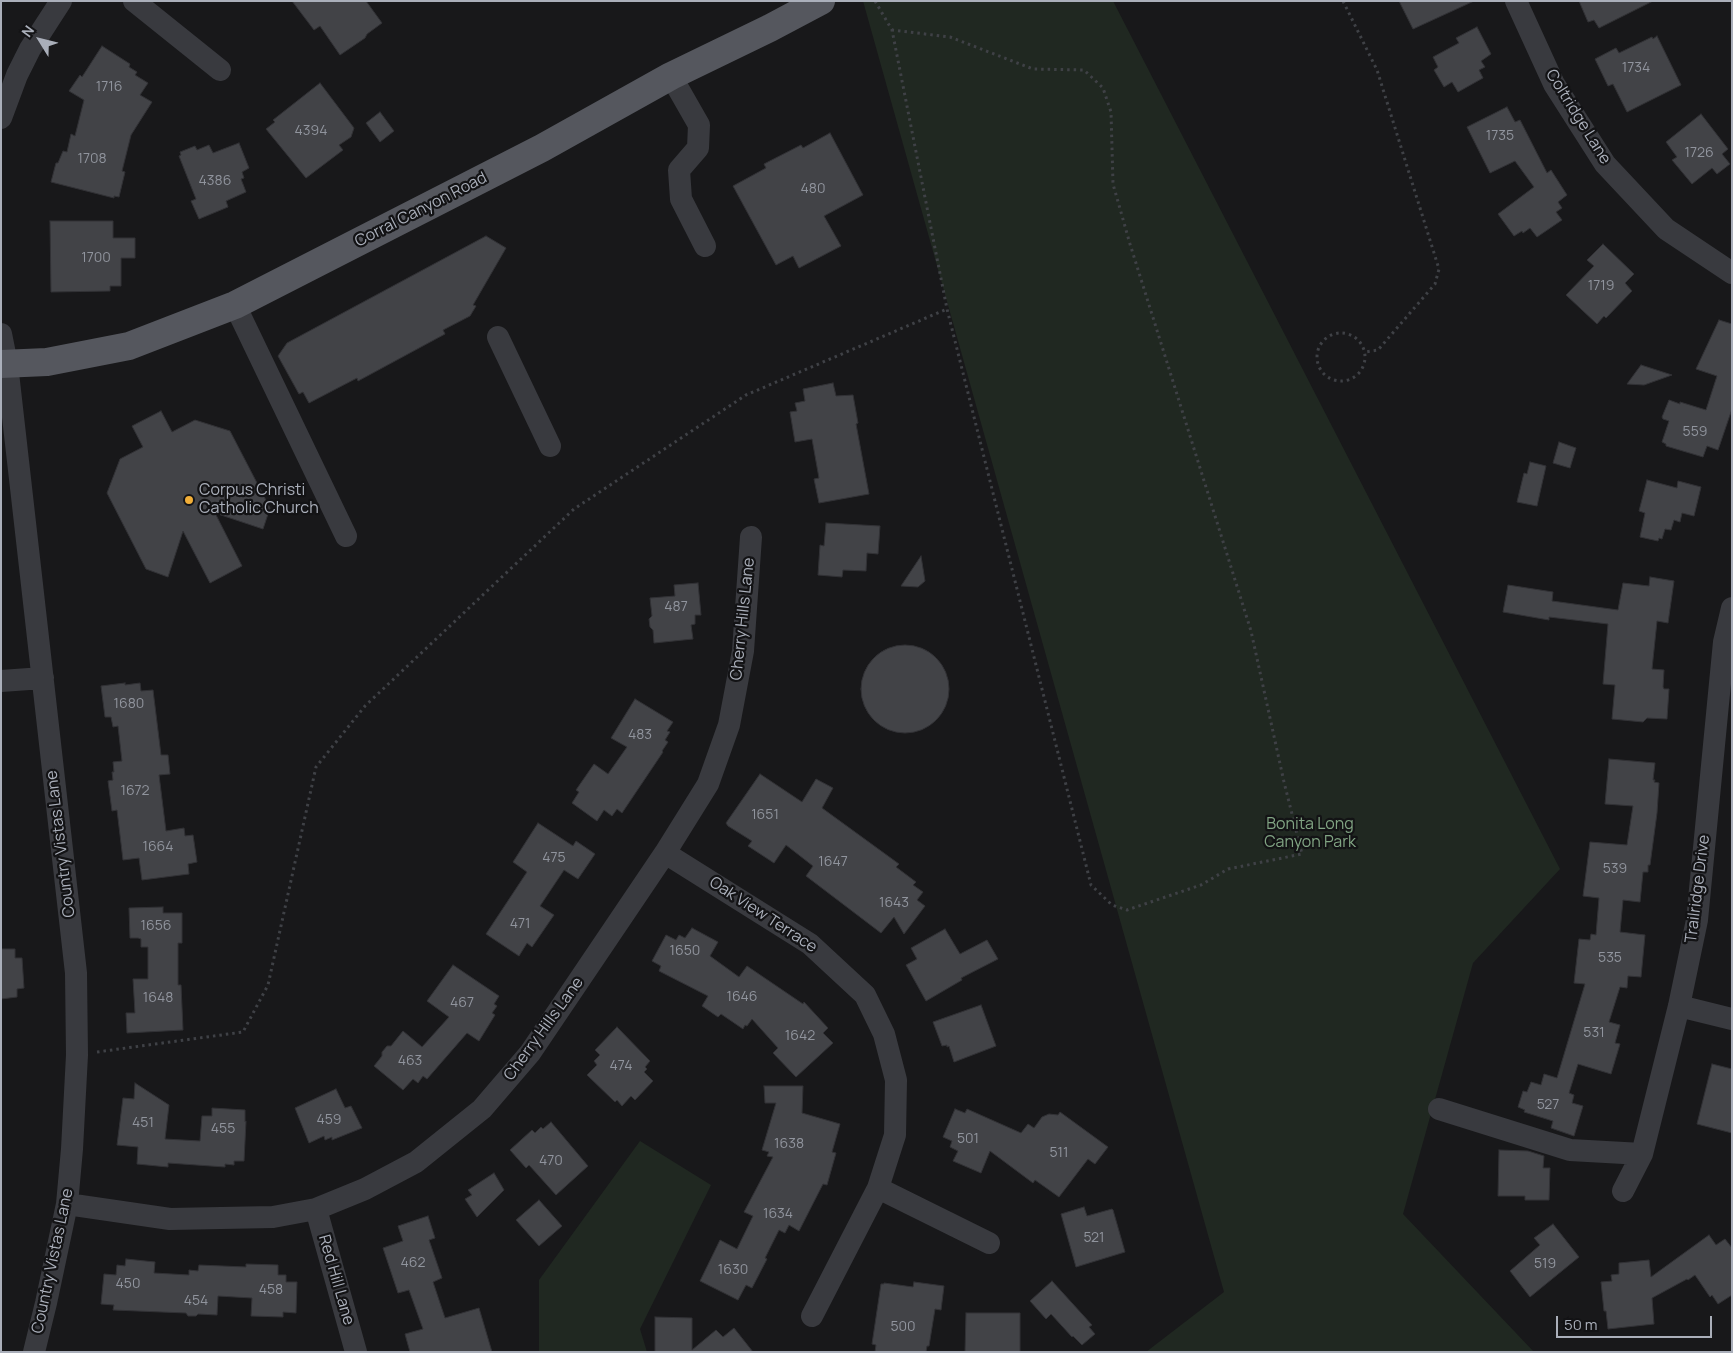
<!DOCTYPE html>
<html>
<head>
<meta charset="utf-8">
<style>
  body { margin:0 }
  #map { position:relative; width:1733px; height:1353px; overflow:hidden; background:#18181a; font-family:Manrope,sans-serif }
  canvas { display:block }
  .frame { position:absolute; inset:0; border:2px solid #aaafba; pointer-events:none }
  .north { position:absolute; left:15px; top:15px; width:50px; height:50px; -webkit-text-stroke:4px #131315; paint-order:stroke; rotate:306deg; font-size:14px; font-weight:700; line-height:20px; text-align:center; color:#aaafba }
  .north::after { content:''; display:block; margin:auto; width:18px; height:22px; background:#aaafba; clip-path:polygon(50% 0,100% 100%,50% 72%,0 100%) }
  .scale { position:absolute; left:1556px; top:1316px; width:156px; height:22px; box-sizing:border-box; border:2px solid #aaafba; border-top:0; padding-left:6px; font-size:15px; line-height:18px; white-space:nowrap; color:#aaafba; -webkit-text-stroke:4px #131315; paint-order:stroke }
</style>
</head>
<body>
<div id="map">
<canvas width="1733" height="1353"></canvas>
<div class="frame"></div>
<div class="north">N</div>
<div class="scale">50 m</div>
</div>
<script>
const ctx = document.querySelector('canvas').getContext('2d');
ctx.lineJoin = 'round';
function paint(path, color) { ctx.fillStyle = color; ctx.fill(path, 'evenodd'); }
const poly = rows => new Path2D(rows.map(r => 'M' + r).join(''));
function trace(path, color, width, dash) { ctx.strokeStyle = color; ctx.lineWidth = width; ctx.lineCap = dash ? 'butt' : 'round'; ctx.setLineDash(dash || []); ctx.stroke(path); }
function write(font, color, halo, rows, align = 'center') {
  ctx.font = font + ' Manrope,sans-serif'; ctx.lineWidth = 4.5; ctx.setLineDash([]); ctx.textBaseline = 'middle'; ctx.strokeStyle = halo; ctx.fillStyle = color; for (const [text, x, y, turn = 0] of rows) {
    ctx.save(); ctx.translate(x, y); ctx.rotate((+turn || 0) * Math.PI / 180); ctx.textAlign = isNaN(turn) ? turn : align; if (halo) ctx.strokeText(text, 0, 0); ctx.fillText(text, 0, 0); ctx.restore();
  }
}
const green = poly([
  [863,1,1113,1,1560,869,1473,963,1403,1214,1534,1352,1146,1352,1224,1292],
  [640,1141,711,1185,640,1329,647,1352,539,1352,539,1280]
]);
const building = poly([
  [292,1,366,1,382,23,367,34,365,38,340,55,320,26,314,30,292,1],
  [1399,1,1474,1,1413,29,1399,1],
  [1579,1,1653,1,1599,28,1594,20,1588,22,1579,1],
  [1477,27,1491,54,1481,61,1485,67,1479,70,1483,78,1458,92,1452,82,1444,87,1434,70,1438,67,1433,57,1459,43,1456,38,1477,27],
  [1657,36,1681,85,1627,112,1613,84,1608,86,1595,59,1616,48,1619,53,1652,37,1653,39,1657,36],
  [102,46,130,64,129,67,137,72,135,75,148,83,140,95,152,102,131,135,122,171,125,172,119,197,114,196,114,198,51,182,56,163,58,163,63,151,67,152,71,134,75,136,84,100,69,91,80,75,82,77,102,46],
  [320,83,354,128,351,137,339,145,343,150,306,178,266,129,275,122,273,120,320,83],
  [1507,107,1515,122,1520,120,1547,173,1551,170,1567,195,1558,202,1562,208,1556,212,1562,220,1537,237,1530,228,1523,233,1522,231,1514,236,1498,214,1534,187,1515,161,1490,173,1467,127,1507,107],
  [380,112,394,131,380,142,366,123,380,112],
  [1701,114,1728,149,1722,154,1730,164,1717,174,1712,168,1692,184,1672,160,1677,157,1666,142,1701,114],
  [830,133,863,195,824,216,841,246,799,268,793,256,776,265,733,186,766,168,764,164,801,145,803,148,830,133],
  [239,143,249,168,242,172,244,178,241,179,246,192,226,201,228,207,199,219,191,201,196,199,179,156,181,155,180,152,195,146,197,150,209,145,213,153,239,143],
  [50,221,113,221,113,238,135,238,135,258,121,258,121,286,110,286,110,291,51,292,50,221],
  [486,236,506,248,473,305,476,306,470,316,443,330,445,334,358,381,357,378,309,403,303,392,299,394,278,356,287,343,486,236],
  [1603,244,1634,274,1625,283,1632,291,1606,318,1604,316,1597,324,1566,295,1594,266,1587,260,1603,244],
  [1719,320,1732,324,1732,409,1718,450,1707,446,1703,457,1666,446,1666,444,1662,442,1669,421,1663,419,1662,417,1669,400,1680,404,1680,402,1706,410,1717,376,1696,369,1719,320],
  [1641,365,1672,375,1644,385,1627,384,1641,365],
  [833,383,836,396,853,395,858,423,856,424,869,494,819,503,814,479,819,478,812,439,795,442,790,412,797,411,795,403,805,401,803,389,833,383],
  [161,411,172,432,195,420,230,431,270,508,263,529,215,513,242,566,210,583,183,531,168,577,146,569,107,493,120,459,143,447,132,426,161,411],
  [1559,442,1576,448,1570,468,1553,463,1559,442],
  [1530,462,1546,466,1537,506,1517,502,1524,473,1527,474,1530,462],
  [1647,480,1677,488,1678,481,1701,487,1694,516,1682,513,1680,522,1674,520,1671,530,1665,529,1662,539,1659,538,1658,541,1640,537,1645,513,1639,511,1647,480],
  [826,523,880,526,878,554,867,553,866,571,843,570,842,577,818,575,820,545,824,546,826,523],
  [921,556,925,581,918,587,901,586,921,556],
  [1650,577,1674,581,1668,623,1657,621,1652,669,1664,670,1663,687,1664,689,1669,689,1667,719,1647,718,1643,722,1612,719,1615,685,1603,684,1608,624,1549,617,1549,620,1503,612,1508,585,1553,592,1552,601,1618,610,1623,583,1649,586,1650,577],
  [698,583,701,615,695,615,695,624,691,625,693,639,654,643,653,630,650,627,649,619,652,616,650,598,675,596,674,585,698,583],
  '861 689a44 44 0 1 1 88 0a44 44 0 1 1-88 0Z',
  [125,683,125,685,140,683,141,691,153,690,161,755,168,755,170,774,159,775,166,831,184,828,185,836,193,835,197,862,188,864,189,874,142,880,139,858,123,860,117,810,112,811,108,781,113,780,112,772,114,772,113,762,122,761,118,726,113,727,111,717,105,717,101,686,125,683],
  [635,699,673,722,667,731,670,732,665,740,668,742,662,751,663,752,622,813,617,809,612,816,604,810,597,821,572,803,579,792,576,790,594,764,608,774,627,747,611,738,635,699],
  [1609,759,1655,763,1653,780,1655,780,1654,782,1659,783,1657,813,1650,865,1648,865,1648,872,1643,872,1640,902,1623,900,1620,932,1645,935,1641,977,1628,976,1627,988,1620,987,1609,1022,1620,1025,1615,1043,1620,1044,1611,1074,1578,1064,1569,1093,1574,1095,1572,1103,1583,1106,1574,1136,1551,1128,1553,1121,1524,1112,1525,1110,1518,1107,1523,1091,1527,1092,1531,1082,1541,1085,1544,1074,1557,1078,1585,984,1574,983,1579,939,1590,940,1591,934,1596,935,1599,898,1583,896,1590,842,1627,845,1633,806,1605,804,1609,759],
  [760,774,802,802,816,779,833,788,822,808,899,864,896,867,916,882,913,885,923,892,917,900,925,906,904,934,894,917,881,933,806,876,813,866,786,845,774,863,748,846,752,841,728,826,726,823,760,774],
  [538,823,573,846,576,841,595,854,578,879,564,870,540,906,554,915,532,947,527,943,519,956,486,934,527,872,513,862,538,823],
  [163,907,163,913,182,913,182,943,178,943,178,985,181,985,183,1030,127,1033,126,1013,135,1013,133,979,148,979,148,947,141,947,141,939,138,938,130,938,129,908,163,907],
  [692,928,718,942,710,956,739,977,747,966,803,1004,804,1002,828,1028,823,1033,833,1043,796,1077,773,1053,778,1048,752,1019,747,1026,745,1025,743,1029,721,1014,718,1017,702,1006,708,996,659,971,661,966,652,961,666,935,676,940,679,935,685,938,692,928],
  [945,929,960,954,987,940,998,959,961,978,962,980,926,1001,906,965,917,959,911,948,945,929],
  [1,949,15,949,15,958,22,958,24,988,17,989,17,997,1,999,1,949],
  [453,965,499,996,494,1004,497,1006,492,1013,495,1015,479,1041,467,1033,427,1079,423,1076,418,1083,413,1079,403,1090,374,1066,382,1056,382,1052,387,1046,391,1046,403,1031,422,1047,449,1017,427,1001,453,965],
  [981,1005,996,1046,954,1062,949,1046,947,1047,947,1045,942,1046,933,1022,981,1005],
  [617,1027,650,1061,645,1067,647,1069,644,1072,653,1081,635,1100,631,1096,622,1106,617,1100,615,1102,587,1075,597,1065,594,1061,600,1055,595,1050,617,1027],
  [1712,1064,1732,1069,1732,1133,1697,1124,1712,1064],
  [135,1083,169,1105,165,1139,200,1141,202,1116,212,1116,212,1108,245,1110,245,1122,246,1121,244,1161,234,1161,234,1165,225,1164,225,1167,168,1163,168,1167,137,1164,138,1147,117,1145,123,1098,134,1099,135,1083],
  [764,1086,803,1086,802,1113,840,1124,832,1152,836,1153,827,1185,823,1184,799,1231,789,1225,785,1233,779,1230,765,1258,767,1259,752,1288,746,1285,738,1300,700,1281,720,1240,737,1249,753,1216,744,1212,773,1157,767,1156,769,1152,762,1150,776,1103,765,1103,764,1086],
  [336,1089,345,1108,351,1106,362,1128,332,1140,332,1137,325,1140,324,1136,309,1143,295,1108,336,1089],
  [955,1109,965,1113,967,1109,1021,1133,1028,1124,1034,1128,1042,1117,1049,1114,1058,1115,1060,1112,1108,1147,1095,1164,1088,1159,1059,1197,1035,1180,1033,1183,990,1151,981,1173,953,1161,958,1151,950,1147,952,1141,943,1137,955,1109],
  [551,1122,588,1166,556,1195,529,1165,526,1168,510,1150,532,1130,535,1133,541,1127,543,1129,551,1122],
  [1499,1150,1528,1151,1544,1156,1543,1168,1550,1168,1549,1200,1525,1200,1525,1196,1498,1196,1499,1150],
  [494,1173,504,1190,477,1217,465,1199,472,1195,468,1190,494,1173],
  [539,1200,562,1226,539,1246,516,1220,539,1200],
  [1084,1207,1087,1216,1112,1209,1113,1210,1125,1252,1076,1267,1061,1214,1084,1207],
  [428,1216,435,1238,429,1240,442,1278,433,1282,445,1318,479,1308,492,1352,410,1352,405,1334,423,1329,409,1290,398,1293,383,1248,403,1241,398,1226,428,1216],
  [1553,1224,1579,1257,1530,1297,1510,1271,1540,1245,1534,1238,1553,1224],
  [1709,1235,1716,1245,1725,1239,1732,1248,1732,1295,1718,1304,1712,1295,1710,1297,1695,1275,1688,1280,1687,1279,1652,1298,1654,1324,1608,1329,1606,1311,1604,1311,1601,1282,1612,1281,1611,1275,1619,1274,1619,1263,1649,1260,1651,1277,1709,1235],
  [126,1259,155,1262,154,1273,189,1275,189,1270,198,1271,199,1265,246,1267,246,1264,278,1265,278,1275,286,1275,286,1282,297,1282,296,1313,283,1312,283,1317,251,1316,252,1298,218,1296,217,1315,198,1314,196,1316,188,1316,186,1313,113,1310,114,1305,101,1304,104,1274,116,1275,117,1265,125,1266,126,1259],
  [1052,1281,1092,1325,1089,1327,1095,1334,1082,1345,1073,1336,1072,1337,1051,1314,1046,1319,1030,1301,1052,1281],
  [914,1282,944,1286,941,1310,935,1309,929,1346,927,1346,926,1352,875,1352,876,1345,872,1344,881,1284,884,1284,884,1283,913,1287,914,1282],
  [966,1313,1020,1313,1020,1352,965,1352,966,1313],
  [655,1317,692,1318,692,1350,716,1330,723,1337,734,1328,753,1352,655,1352,655,1317]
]);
const path = poly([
  [875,1,892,30,947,309,1091,885,1112,905,1127,910,1201,885,1228,869,1302,854,1284,782,1251,631,1130,244,1113,184,1111,112,1103,88,1084,70,1033,69,950,37,892,30],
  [1343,1,1377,70,1439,269,1435,284,1378,350,1365,352],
  '1317 357a24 24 0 1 1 48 0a24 24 0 1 1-48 0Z',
  [97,1052,243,1032,268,985,316,767,365,706,574,509,746,395,947,309]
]);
const minor = poly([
  [134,1,220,70],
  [1516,1,1554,84,1605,164,1666,229,1732,273],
  [671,76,699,125,698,148,679,170,681,199,705,246],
  [1,118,17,75,30,49,61,1],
  [235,305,346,536],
  [1,334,7,364,76,973,77,1055,72,1149,67,1204,46,1303,34,1352],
  [498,337,550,446],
  [1,681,43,678],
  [665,853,810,944,865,995,884,1034,896,1080,895,1135,878,1188,812,1316],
  [1679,1006,1732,1019],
  [1439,1109,1570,1150,1642,1154],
  [878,1188,989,1243],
  [1623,1191,1642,1154,1679,1006,1697,920,1724,642,1732,608],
  [67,1204,170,1219,273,1217,316,1209,365,1189,416,1162,482,1109,530,1053,665,853,708,784,729,725,743,651,751,537],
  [316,1209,356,1352]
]);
const major = poly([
  [1,364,47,362,129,346,235,305,542,148,671,76,770,28,821,1]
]);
const markers = [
  [189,500,5,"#f1ae38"]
];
const numberNames = [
  ["1734",1636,68],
  ["1716",109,87],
  ["4394",311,131],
  ["1735",1500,136],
  ["1726",1699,153],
  ["1708",92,159],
  ["4386",215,181],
  ["480",813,189],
  ["1700",96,258],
  ["1719",1601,286],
  ["559",1695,432],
  ["487",676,607],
  ["1680",129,704],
  ["483",640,735],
  ["1672",135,791],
  ["1651",765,815],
  ["1664",158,847],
  ["475",554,858],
  ["1647",833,862],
  ["539",1615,869],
  ["1643",894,903],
  ["471",520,924],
  ["1656",156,926],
  ["1650",685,951],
  ["535",1610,958],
  ["1646",742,997],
  ["1648",158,998],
  ["467",462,1003],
  ["531",1594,1033],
  ["1642",800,1036],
  ["463",410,1061],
  ["474",621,1066],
  ["527",1548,1105],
  ["459",329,1120],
  ["451",143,1123],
  ["455",223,1129],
  ["501",968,1139],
  ["1638",789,1144],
  ["511",1059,1153],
  ["470",551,1161],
  ["1634",778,1214],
  ["521",1094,1238],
  ["462",413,1263],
  ["519",1545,1264],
  ["1630",733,1270],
  ["450",128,1284],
  ["458",271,1290],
  ["454",196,1301],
  ["500",903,1327]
];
const streetNames = [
  ["Coltridge Lane",1578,117,58],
  ["Corral Canyon Road",421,210,-27],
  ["Cherry Hills Lane",743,619,-84],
  ["Country Vistas Lane",61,844,-97],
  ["Trailridge Drive",1698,889,-83],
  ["Oak View Terrace",763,915,33],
  ["Cherry Hills Lane",544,1029,-54],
  ["Country Vistas Lane",53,1261,-78],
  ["Red Hill Lane",336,1280,74]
];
const poiNames = [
  ["Corpus Christi",199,491],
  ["Catholic Church",199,509]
];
const parkNames = [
  ["Bonita Long",1310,825],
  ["Canyon Park",1310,843]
];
paint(green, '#202821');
paint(building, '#424347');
trace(building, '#323236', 1);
trace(path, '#3f4146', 3, [2.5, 4]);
trace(minor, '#393a3f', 22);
trace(major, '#55575e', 28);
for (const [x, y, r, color] of markers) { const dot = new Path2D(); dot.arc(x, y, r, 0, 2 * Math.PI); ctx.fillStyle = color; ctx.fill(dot); trace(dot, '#131315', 2); }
write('14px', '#90949d', null, numberNames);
write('16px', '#aaafba', '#131315', streetNames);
write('16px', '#aaafba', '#131315', poiNames, 'left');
write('16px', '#81a483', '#131315', parkNames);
</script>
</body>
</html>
